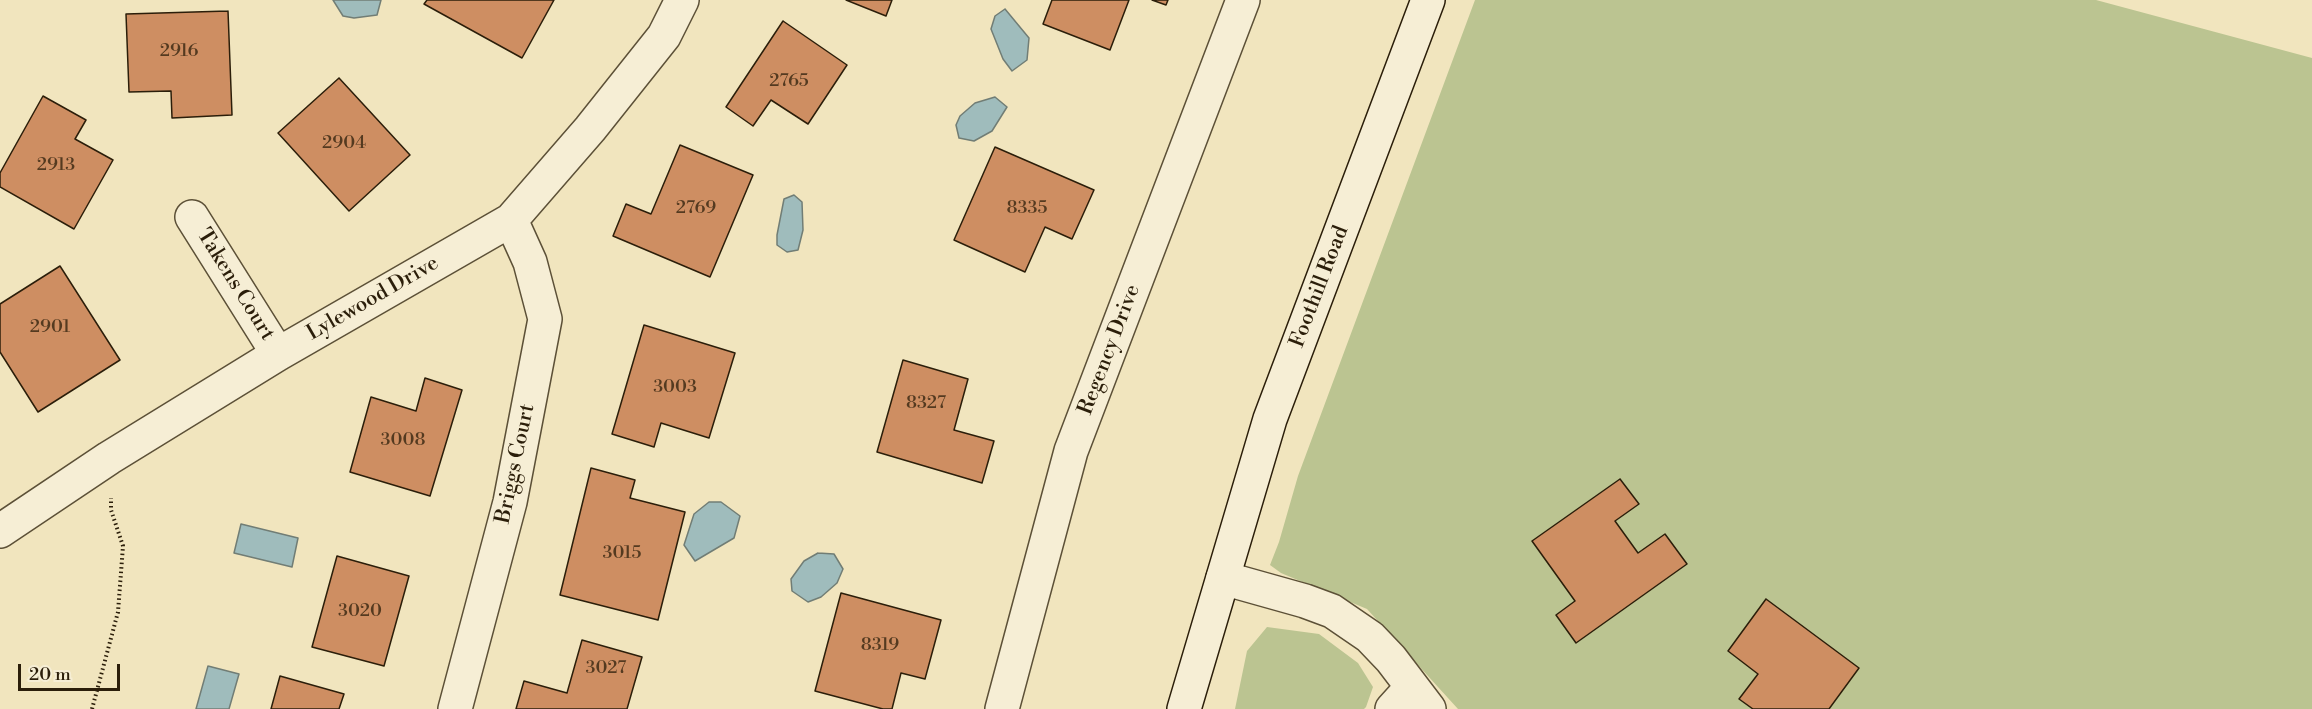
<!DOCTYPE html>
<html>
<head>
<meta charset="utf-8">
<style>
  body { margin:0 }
  #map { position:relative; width:2312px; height:709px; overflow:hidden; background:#f1e5be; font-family:"Libre Bodoni",serif }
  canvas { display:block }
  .scale { position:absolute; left:18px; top:664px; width:102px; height:27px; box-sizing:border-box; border:3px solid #2b1e0a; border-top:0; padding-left:8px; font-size:18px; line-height:21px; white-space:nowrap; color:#2b1e0a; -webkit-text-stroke:4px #f6eed5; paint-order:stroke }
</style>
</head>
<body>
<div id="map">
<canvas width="2312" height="709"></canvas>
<div class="scale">20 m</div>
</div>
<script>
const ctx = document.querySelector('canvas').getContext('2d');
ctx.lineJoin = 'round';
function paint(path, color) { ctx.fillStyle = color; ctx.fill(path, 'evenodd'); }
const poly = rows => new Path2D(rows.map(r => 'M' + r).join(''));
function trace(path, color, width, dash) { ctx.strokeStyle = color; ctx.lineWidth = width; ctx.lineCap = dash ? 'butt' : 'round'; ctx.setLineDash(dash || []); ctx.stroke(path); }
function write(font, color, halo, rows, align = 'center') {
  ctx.font = font + ' "Libre Bodoni",serif'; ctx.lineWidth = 4.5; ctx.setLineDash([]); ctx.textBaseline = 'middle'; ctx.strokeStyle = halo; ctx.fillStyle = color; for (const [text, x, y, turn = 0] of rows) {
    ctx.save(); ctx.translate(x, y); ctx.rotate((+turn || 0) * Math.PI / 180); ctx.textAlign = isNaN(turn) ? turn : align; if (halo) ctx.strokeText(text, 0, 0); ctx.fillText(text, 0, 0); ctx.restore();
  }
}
const green = poly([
  [1475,0,2096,0,2312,58,2312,709,1458,709,1367,609,1281,573,1270,565,1279,542,1298,476],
  [1267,627,1319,634,1358,663,1373,687,1366,707,1364,709,1235,709,1247,651]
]);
const water = poly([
  [333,0,381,0,377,15,354,18,343,16,333,0],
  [1005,9,1029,38,1027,60,1012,71,1003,59,991,29,995,16,1005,9],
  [995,97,1007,107,992,131,974,141,959,138,956,125,960,116,975,103,995,97],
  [794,195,802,202,803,230,798,250,787,252,777,245,777,235,784,199,794,195],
  [709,502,721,502,740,516,734,538,695,561,684,545,694,514,709,502],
  [241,524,298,538,292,567,234,553,241,524],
  [818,553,834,554,843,569,837,583,821,597,808,602,792,591,791,579,804,561,818,553],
  [208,666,239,674,229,709,196,709,208,666]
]);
const building = poly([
  [427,0,554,0,522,58,424,4,427,0],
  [846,0,892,0,886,16,846,0],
  [1052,0,1129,0,1110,50,1043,24,1052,0],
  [1152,0,1168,0,1166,5,1152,0],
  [228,11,232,115,172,118,171,91,129,92,126,14,228,11],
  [783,21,847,65,808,124,771,100,753,126,726,107,783,21],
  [339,78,410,155,349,211,278,133,339,78],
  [43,96,86,120,75,139,113,160,74,229,0,187,0,173,43,96],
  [680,145,753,175,710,277,613,236,626,204,651,214,680,145],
  [995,147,1094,190,1072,239,1045,227,1025,272,954,240,995,147],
  [60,266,120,360,38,412,0,352,0,304,60,266],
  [644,325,735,353,709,438,661,423,654,447,612,434,644,325],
  [903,360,968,379,954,430,994,441,982,483,877,452,903,360],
  [425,378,462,390,430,496,350,472,371,397,416,411,425,378],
  [591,468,635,480,630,498,685,512,658,620,560,595,591,468],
  [1620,479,1639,504,1615,521,1638,553,1665,534,1687,564,1576,643,1556,615,1575,601,1532,541,1620,479],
  [337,556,409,576,384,666,312,647,337,556],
  [841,593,941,620,925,679,901,673,892,709,883,709,815,691,841,593],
  [1766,599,1859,668,1829,709,1753,709,1739,699,1758,674,1728,651,1766,599],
  [582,640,642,657,627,709,516,709,524,681,567,693,582,640],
  [280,676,344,694,339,709,271,709,280,676]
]);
const path = poly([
  [92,709,118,612,123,546,111,510,111,498]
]);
const minor = poly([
  [192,217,278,354],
  [0,531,109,458,278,354,511,220,590,129,664,36,682,0],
  [1223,578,1305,601,1332,611,1370,637,1391,659,1429,709],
  [455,709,510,502,545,319,530,262,511,220],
  [1002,709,1071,451,1243,0],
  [1392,709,1411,688]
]);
const secondary = poly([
  [1184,709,1270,419,1428,0]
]);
const numberNames = [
  ["2916",179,52],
  ["2765",789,82],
  ["2904",344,144],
  ["2913",56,166],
  ["2769",696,209],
  ["8335",1027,209],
  ["2901",50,328],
  ["3003",675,388],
  ["8327",926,404],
  ["3008",403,441],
  ["3015",622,554],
  ["3020",360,612],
  ["8319",880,646],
  ["3027",606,669]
];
const streetNames = [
  ["Takens Court",235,285,58],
  ["Foothill Road",1320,287,-69],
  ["Lylewood Drive",373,299,-30],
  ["Regency Drive",1110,350,-69],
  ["Briggs Court",516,464,-78]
];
paint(green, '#bbc491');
paint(water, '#9fbcbc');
trace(water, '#717d75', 1.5);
paint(building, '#ce8e62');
trace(building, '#2b1e0a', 1.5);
trace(minor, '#5c5037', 36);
trace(secondary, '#2b1e0a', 36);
trace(path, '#2b1e0a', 4, [1.5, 3]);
trace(minor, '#f6eed5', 33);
trace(secondary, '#f6eed5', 33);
write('18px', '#543a20', null, numberNames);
write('21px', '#2b1e0a', '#f6eed5', streetNames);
</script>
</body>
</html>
